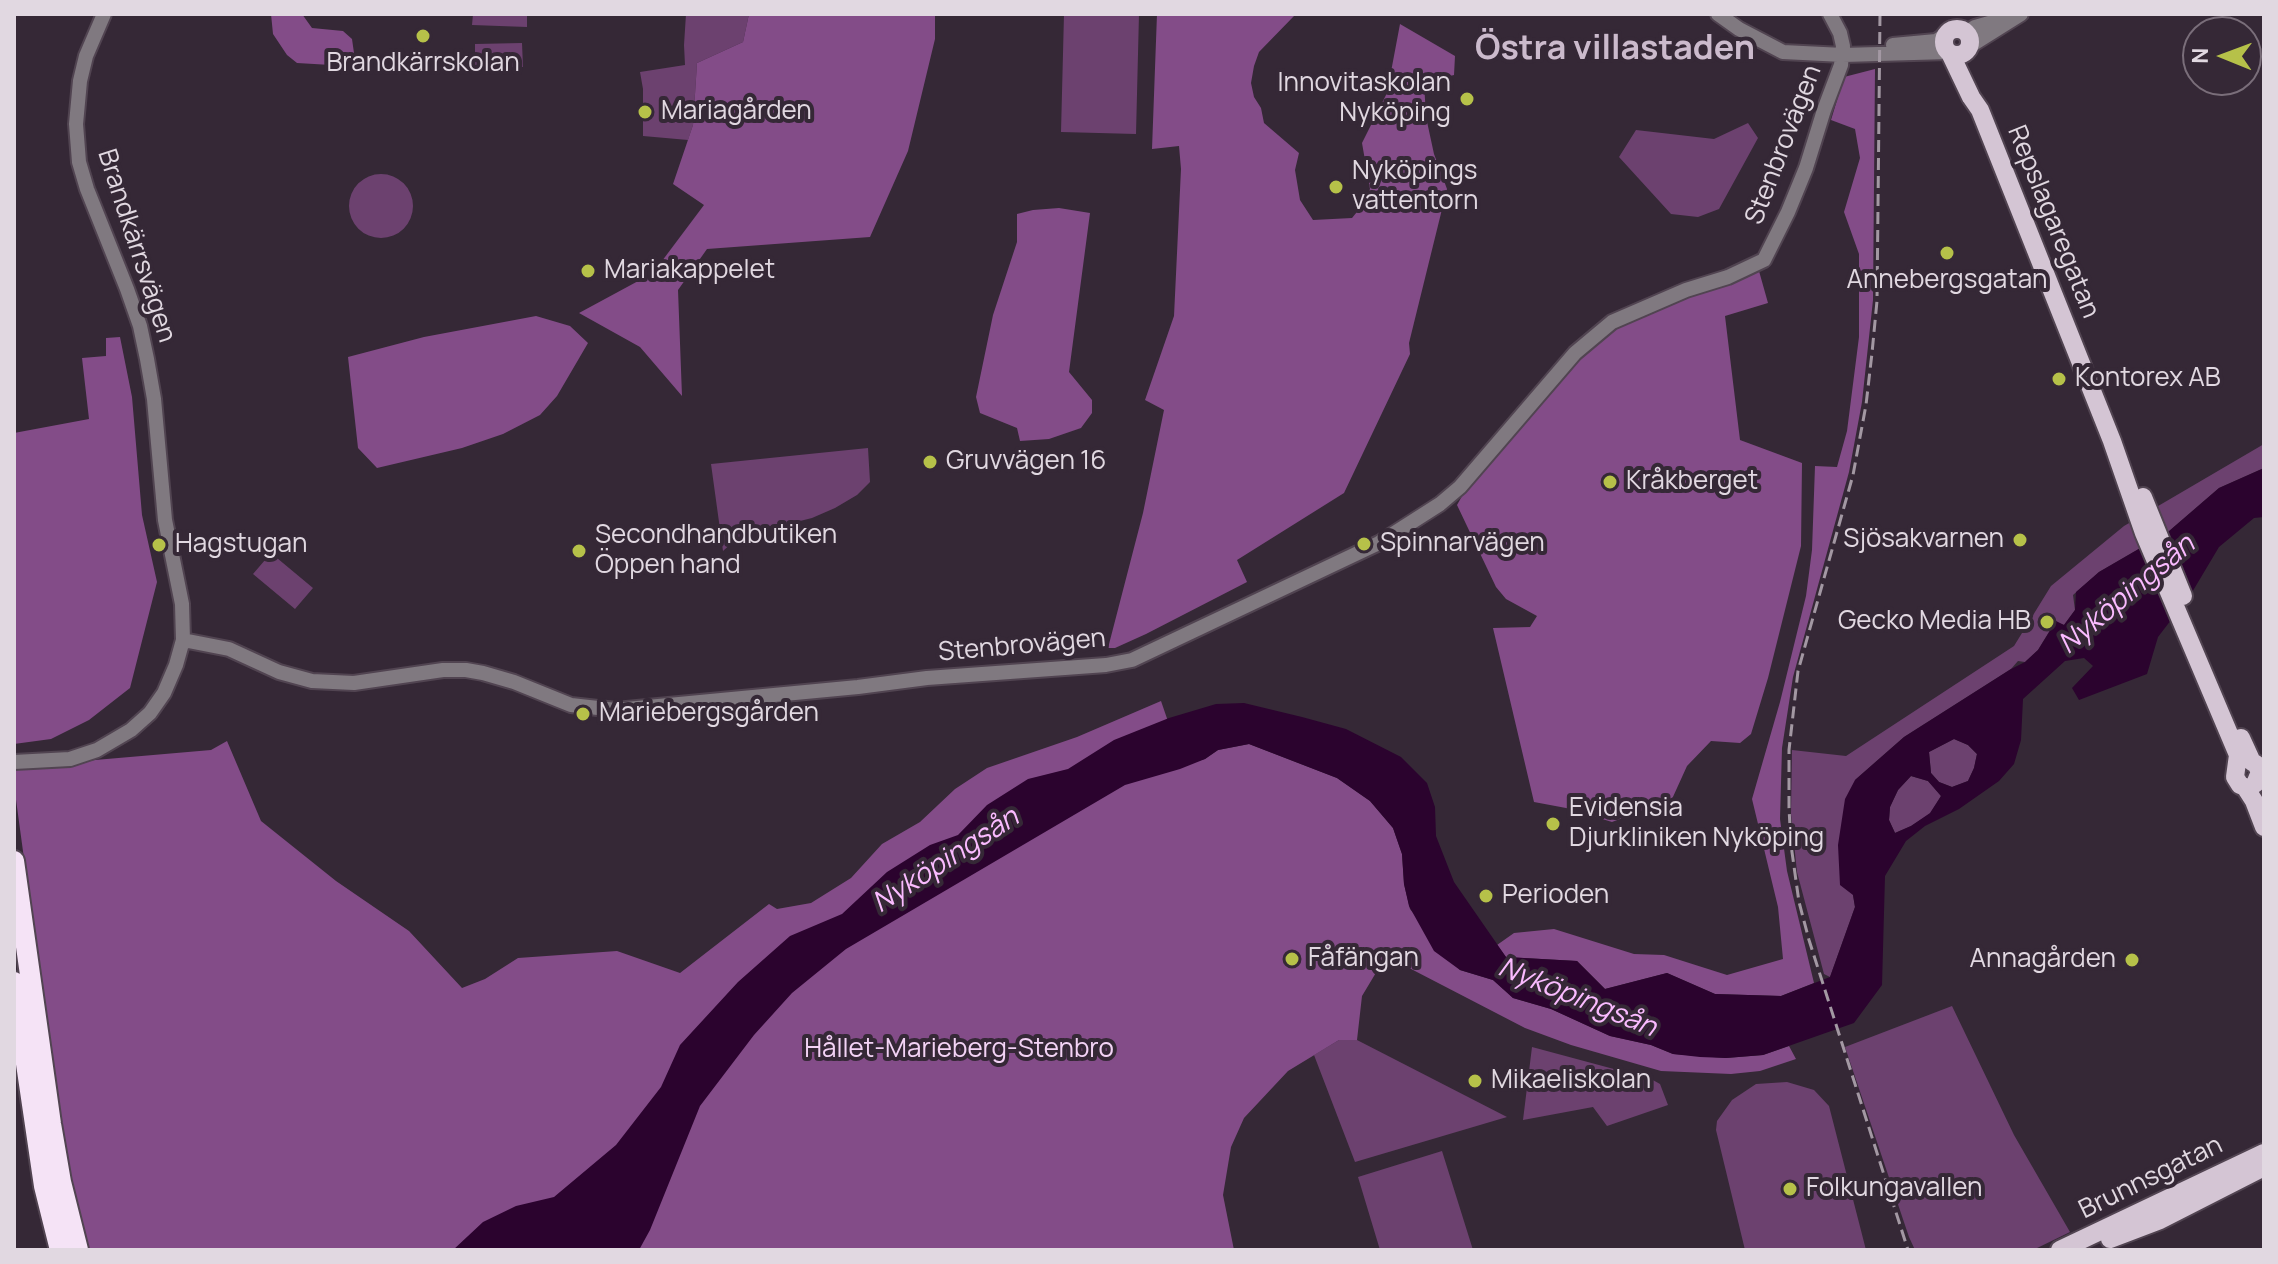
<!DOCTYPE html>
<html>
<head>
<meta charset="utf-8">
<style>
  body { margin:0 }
  #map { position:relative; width:2278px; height:1264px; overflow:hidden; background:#352836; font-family:Manrope,sans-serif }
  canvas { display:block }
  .frame { position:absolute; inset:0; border:16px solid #e1d8e1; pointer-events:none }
  .north { position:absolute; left:2182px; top:16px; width:80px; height:80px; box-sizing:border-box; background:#352836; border:2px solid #7a6e7a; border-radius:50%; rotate:271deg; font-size:22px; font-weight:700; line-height:32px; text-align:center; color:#e1d8e1 }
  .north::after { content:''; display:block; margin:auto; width:28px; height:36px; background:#b6c149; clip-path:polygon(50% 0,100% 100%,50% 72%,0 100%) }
</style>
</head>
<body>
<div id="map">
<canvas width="2278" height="1264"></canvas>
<div class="frame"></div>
<div class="north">N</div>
</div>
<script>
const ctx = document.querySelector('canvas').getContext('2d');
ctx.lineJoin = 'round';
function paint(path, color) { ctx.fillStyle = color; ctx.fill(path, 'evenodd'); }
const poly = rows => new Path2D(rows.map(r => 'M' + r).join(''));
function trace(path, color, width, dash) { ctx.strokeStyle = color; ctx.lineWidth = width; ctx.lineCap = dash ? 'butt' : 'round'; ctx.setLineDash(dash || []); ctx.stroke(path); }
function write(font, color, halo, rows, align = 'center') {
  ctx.font = font + ' Manrope,sans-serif'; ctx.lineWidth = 8; ctx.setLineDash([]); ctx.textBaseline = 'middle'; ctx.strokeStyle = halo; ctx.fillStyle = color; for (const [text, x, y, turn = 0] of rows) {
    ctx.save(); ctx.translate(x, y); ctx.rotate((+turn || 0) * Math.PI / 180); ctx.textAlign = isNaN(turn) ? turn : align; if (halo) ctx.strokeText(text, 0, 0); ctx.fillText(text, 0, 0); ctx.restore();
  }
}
const green = poly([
  [473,14,527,14,527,27,472,25],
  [686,14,749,14,743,42,697,63,693,125,688,140,643,136,643,89,640,72,685,65,684,45],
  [1064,14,1139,14,1136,134,1061,132],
  [522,43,523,67,475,68,475,44],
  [1748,123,1758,138,1719,209,1698,217,1671,214,1619,157,1636,130,1714,139],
  '349 206a32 32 0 1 1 64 0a32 32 0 1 1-64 0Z',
  [2264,444,2264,468,2219,488,2168,532,2099,572,2073,595,2075,610,2064,625,2055,622,2038,650,2025,662,2018,661,2011,669,1904,737,1855,780,1853,895,1855,907,1830,977,1824,974,1797,872,1791,814,1792,750,1846,756,2014,646,2051,586,2124,526],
  [868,448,870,482,857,495,835,508,812,518,788,524,770,526,749,532,735,540,723,551,711,464],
  [271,553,313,588,295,609,253,574],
  [1954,739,1968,745,1977,754,1974,768,1968,781,1952,787,1939,782,1931,773,1929,752],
  [1911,776,1928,781,1941,796,1930,814,1911,826,1895,833,1889,820,1890,807,1898,790],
  [1952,1006,2014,1135,2070,1232,2033,1250,1915,1250,1909,1237,1845,1047],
  [1339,1040,1357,1040,1507,1117,1355,1162,1314,1055],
  [1532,1047,1651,1079,1660,1084,1668,1105,1607,1126,1593,1107,1523,1120],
  [1787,1082,1814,1090,1829,1106,1866,1250,1745,1250,1716,1130,1717,1121,1732,1100,1756,1084],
  [1442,1151,1473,1250,1380,1250,1358,1177]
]);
const forest = poly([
  [271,14,302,14,312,28,343,31,352,39,354,53,331,65,297,63,287,55,273,34],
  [749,14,935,14,935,39,908,151,870,237,707,249,678,290,682,396,640,347,579,313,653,273,704,205,673,184,693,125,697,63,743,42],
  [1157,14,1299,14,1294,16,1259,52,1254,66,1251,83,1254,97,1261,108,1264,123,1299,153,1295,170,1300,200,1313,220,1352,218,1361,207,1370,189,1362,143,1387,93,1400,24,1455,56,1454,75,1424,82,1426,117,1434,154,1447,189,1409,343,1410,354,1344,493,1237,560,1247,582,1146,634,1115,648,1108,648,1143,513,1164,410,1145,400,1174,316,1181,169,1179,146,1152,149],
  [1875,69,1873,300,1862,402,1849,472,1793,677,1782,748,1780,819,1787,871,1814,983,1781,996,1715,994,1667,973,1605,989,1577,961,1506,957,1497,945,1514,933,1554,929,1634,954,1664,955,1727,975,1783,959,1778,907,1752,799,1780,702,1806,596,1812,550,1815,466,1837,467,1847,431,1859,337,1859,254,1844,212,1860,158,1855,129,1831,120,1844,77],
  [1059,208,1090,213,1069,372,1092,400,1092,413,1081,428,1049,439,1020,441,1017,428,980,413,976,397,993,315,1017,242,1017,214,1033,210],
  [1759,271,1768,303,1725,316,1740,440,1802,463,1801,546,1768,678,1751,734,1740,743,1711,741,1687,766,1672,799,1612,822,1566,808,1534,802,1493,628,1530,627,1537,616,1506,599,1496,587,1457,505,1466,489,1524,425,1550,390,1582,354,1615,329,1691,295],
  [536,316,570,326,588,343,557,396,540,415,503,434,462,448,377,468,358,448,348,357,424,337],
  [120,337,132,397,142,515,157,582,130,688,89,720,51,739,14,744,14,433,89,419,82,358,106,356,106,338],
  [1161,701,1183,765,1205,759,1218,750,1249,744,1337,778,1370,801,1393,828,1402,854,1404,884,1410,909,1460,970,1493,980,1513,998,1551,1009,1610,1036,1651,1045,1673,1054,1726,1058,1763,1055,1789,1046,1796,1059,1760,1071,1731,1074,1661,1071,1571,1045,1525,1028,1386,956,1362,996,1357,1040,1339,1040,1288,1071,1244,1118,1231,1147,1223,1195,1234,1250,83,1250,70,1197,14,785,14,767,211,750,227,741,261,821,336,881,409,931,462,988,485,979,518,958,617,951,680,973,769,904,777,909,811,903,851,878,882,844,920,822,955,789,987,768,1077,737]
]);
const water = poly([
  [2264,468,2264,517,2254,518,2219,547,2191,594,2158,637,2147,674,2079,700,2072,688,2093,666,2084,658,2065,661,2023,699,2021,740,2014,764,1999,781,1959,809,1925,826,1906,841,1885,876,1882,985,1854,1023,1763,1055,1726,1058,1700,1057,1673,1054,1651,1045,1610,1036,1551,1009,1513,998,1493,980,1460,970,1434,951,1409,906,1404,884,1402,854,1393,828,1370,801,1337,778,1249,744,1218,750,1205,759,1180,769,1125,785,846,949,792,993,754,1035,700,1106,650,1230,639,1250,453,1250,483,1222,516,1206,554,1197,616,1145,661,1087,680,1045,738,982,790,936,842,914,887,872,930,845,958,835,987,805,1028,779,1068,769,1114,740,1169,718,1216,704,1244,703,1302,717,1346,729,1401,757,1427,783,1435,807,1436,836,1454,882,1506,957,1577,961,1605,989,1667,973,1715,994,1781,996,1830,977,1855,907,1853,895,1840,885,1838,845,1845,799,1855,780,1904,737,2011,669,2025,662,2038,650,2056,621,2064,625,2075,610,2076,592,2099,572,2168,532,2219,488],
  [1954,739,1968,745,1977,754,1974,768,1968,781,1952,787,1939,782,1931,773,1929,752],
  [1911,776,1928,781,1941,796,1930,813,1911,826,1895,833,1889,820,1890,807,1898,790]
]);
const minor = poly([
  [1718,14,1739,29,1783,52,1843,55,1949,52],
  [1967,32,1975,27,2003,19],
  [1893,45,1936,41,1945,35],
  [1970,46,2021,14],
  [183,640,229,649,279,672,312,681,354,683,443,670,466,670,483,673,514,682,571,705,616,710,858,687,927,678,1106,665,1132,660,1379,543,1440,504,1460,487,1575,353,1612,322,1686,290,1728,277,1764,260,1788,212,1806,168,1824,110,1841,65,1843,46,1840,33,1830,14],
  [14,762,70,759,97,750,131,730,150,713,164,693,176,665,183,640,182,604,165,520,154,399,147,359,140,326,127,289,87,189,79,162,76,124,80,81,86,56,104,14]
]);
const major = poly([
  '1944 42a13 13 0 1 1 26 0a13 13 0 1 1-26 0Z',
  [1950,53,1971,97,1980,110,2112,441,2144,533,2238,755,2235,777,2240,785,2245,787,2254,801,2264,827],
  [2143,497,2183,596],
  [2241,738,2252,762,2256,764,2260,772,2255,784],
  [2110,1239,2160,1220,2264,1167],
  [2060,1250,2264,1153]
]);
const highway = poly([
  [14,861,51,1124,61,1182,78,1250],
  [14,982,44,1186,60,1250]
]);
const rail = poly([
  [1880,14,1877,301,1872,353,1866,405,1853,475,1798,671,1789,750,1789,808,1791,845,1799,902,1809,940,1908,1250]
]);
const markers = [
  [423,36,8,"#b6c149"],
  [1467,99,8,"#b6c149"],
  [645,112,8,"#b6c149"],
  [1336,187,8,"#b6c149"],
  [1947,253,8,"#b6c149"],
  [588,271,8,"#b6c149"],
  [2059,379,8,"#b6c149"],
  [930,462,8,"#b6c149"],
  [1610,482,8,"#b6c149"],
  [2020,540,8,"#b6c149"],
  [1364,544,8,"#b6c149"],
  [159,545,8,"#b6c149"],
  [579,551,8,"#b6c149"],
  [2047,622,8,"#b6c149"],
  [583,714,8,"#b6c149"],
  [1553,824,8,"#b6c149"],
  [1486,896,8,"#b6c149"],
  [1292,959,8,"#b6c149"],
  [2132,960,8,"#b6c149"],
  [1475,1081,8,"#b6c149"],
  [1790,1189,8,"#b6c149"]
];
const poiNames = [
  ["Brandkärrskolan",423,64,"center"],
  ["Innovitaskolan",1451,84,"right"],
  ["Nyköping",1451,114,"right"],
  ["Mariagården",661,112],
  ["Nyköpings",1352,172],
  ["vattentorn",1352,202],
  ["Mariakappelet",604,271],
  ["Annebergsgatan",1947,281,"center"],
  ["Kontorex AB",2075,379],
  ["Gruvvägen 16",946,462],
  ["Kråkberget",1626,482],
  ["Secondhandbutiken",595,536],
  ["Öppen hand",595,566],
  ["Sjösakvarnen",2004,540,"right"],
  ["Spinnarvägen",1380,544],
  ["Hagstugan",175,545],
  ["Gecko Media HB",2031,622,"right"],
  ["Mariebergsgården",599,714],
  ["Evidensia",1569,809],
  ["Djurkliniken Nyköping",1569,839],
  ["Perioden",1502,896],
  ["Fåfängan",1308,959],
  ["Annagården",2116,960,"right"],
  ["Mikaeliskolan",1491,1081],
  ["Folkungavallen",1806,1189]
];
const streetNames = [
  ["Stenbrovägen",1784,145,-69],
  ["Repslagaregatan",2053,222,68],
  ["Brandkärrsvägen",136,246,72],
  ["Stenbrovägen",1022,646,-5],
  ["Brunnsgatan",2151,1178,-26]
];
const parkNames = [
  ["Hållet-Marieberg-Stenbro",959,1050]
];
const waterNames = [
  ["Nyköpingsån",2127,595,-40],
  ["Nyköpingsån",946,861,-33],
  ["Nyköpingsån",1577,998,22]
];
const districtNames = [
  ["Östra villastaden",1615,49]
];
paint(green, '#6c416f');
paint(forest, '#834c88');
paint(water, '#2b032e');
trace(minor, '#514451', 18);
trace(major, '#514451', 22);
trace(highway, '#514451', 24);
trace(minor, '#807980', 14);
trace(major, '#d4c5d4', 18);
trace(highway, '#f5e3f6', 20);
trace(rail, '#a398a3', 3, [12, 6]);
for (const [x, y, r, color] of markers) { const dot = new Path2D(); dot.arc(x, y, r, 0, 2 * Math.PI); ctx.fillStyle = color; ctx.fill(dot); trace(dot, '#352836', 3); }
write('26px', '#e1d8e1', '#352836', poiNames, 'left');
write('26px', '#e1d8e1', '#352836', streetNames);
write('26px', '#f3d3f5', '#352836', parkNames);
write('italic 28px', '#fabbff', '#352836', waterNames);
write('bold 34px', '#cbbacc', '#352836', districtNames);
</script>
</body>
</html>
